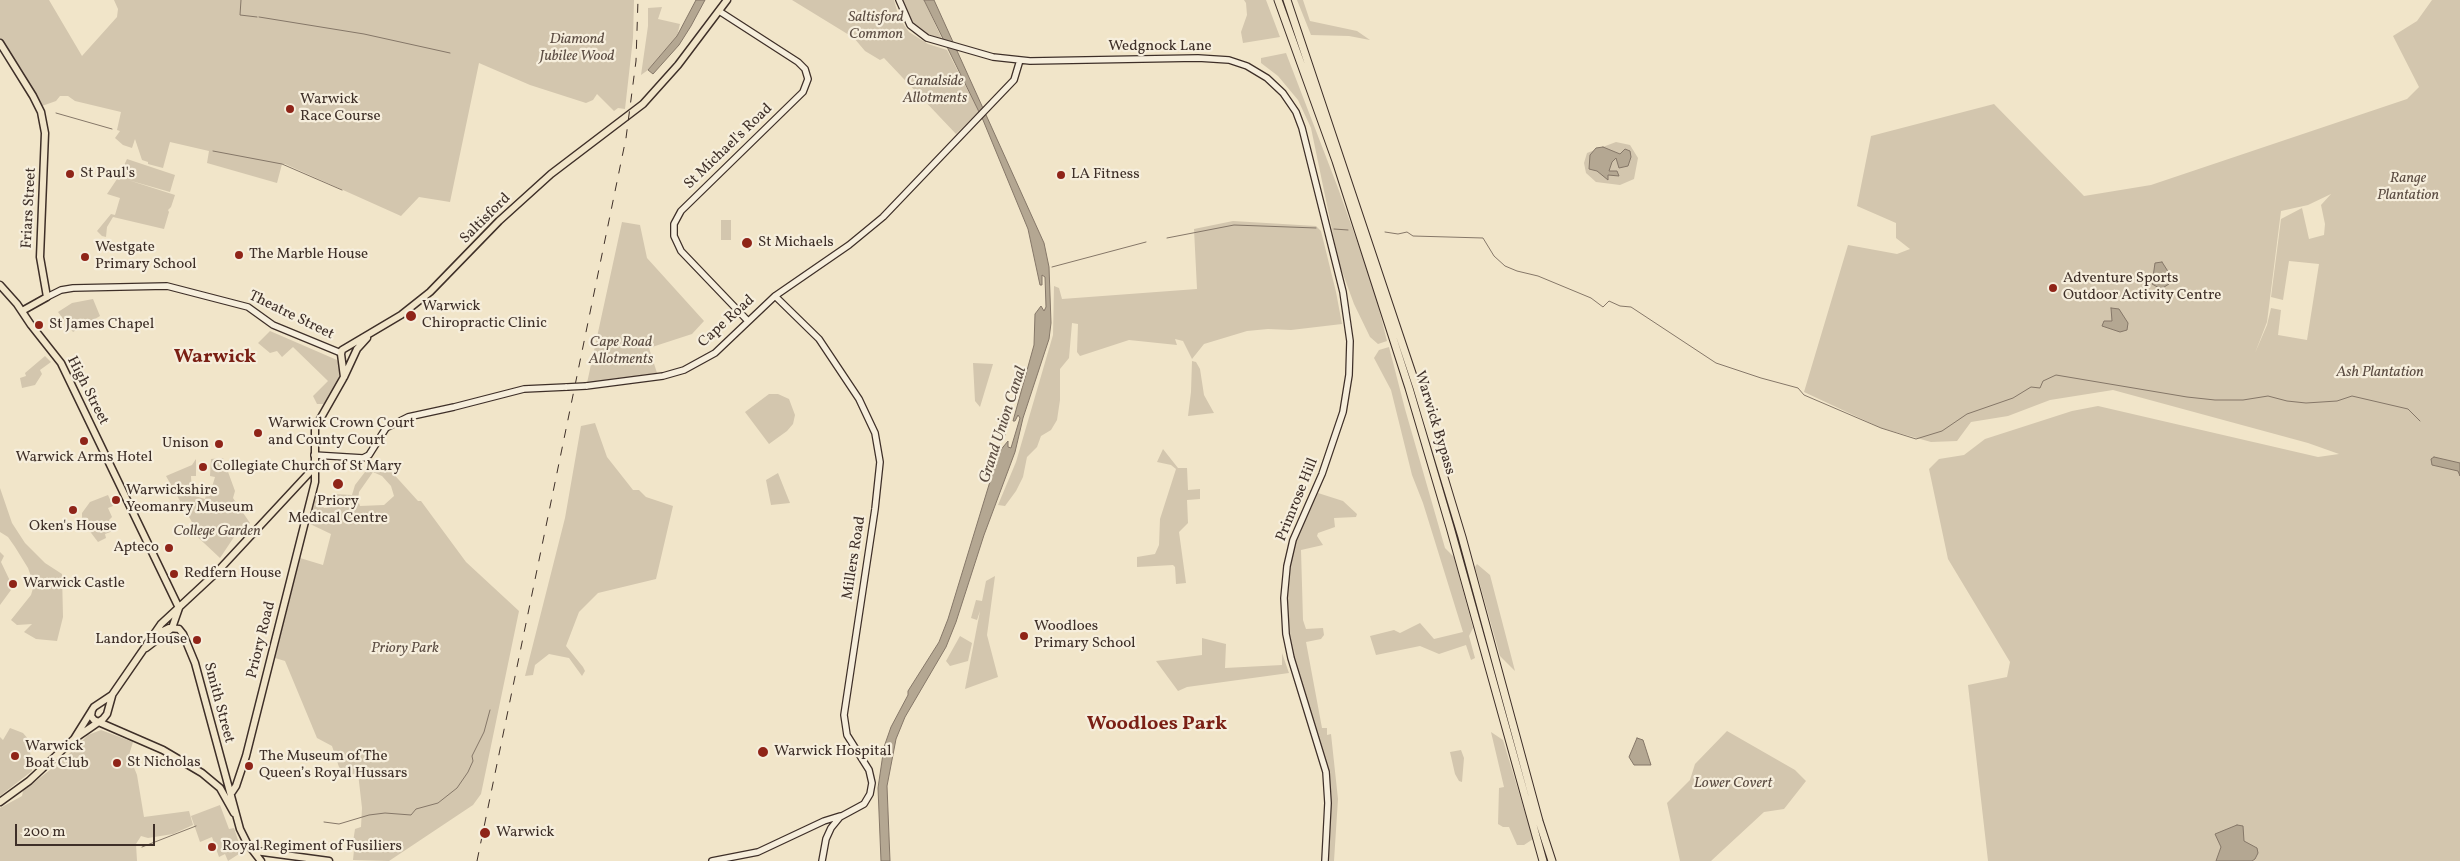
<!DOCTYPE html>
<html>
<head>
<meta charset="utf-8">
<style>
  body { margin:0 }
  #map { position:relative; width:2460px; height:861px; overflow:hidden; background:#f1e5c9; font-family:Vollkorn,serif }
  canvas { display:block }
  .scale { position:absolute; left:15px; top:824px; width:140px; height:22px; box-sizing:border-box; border:2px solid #3e2f28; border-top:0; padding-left:6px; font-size:15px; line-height:18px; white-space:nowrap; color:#3e2f28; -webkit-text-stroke:4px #f6eedc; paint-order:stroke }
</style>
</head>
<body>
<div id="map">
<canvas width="2460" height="861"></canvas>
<div class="scale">200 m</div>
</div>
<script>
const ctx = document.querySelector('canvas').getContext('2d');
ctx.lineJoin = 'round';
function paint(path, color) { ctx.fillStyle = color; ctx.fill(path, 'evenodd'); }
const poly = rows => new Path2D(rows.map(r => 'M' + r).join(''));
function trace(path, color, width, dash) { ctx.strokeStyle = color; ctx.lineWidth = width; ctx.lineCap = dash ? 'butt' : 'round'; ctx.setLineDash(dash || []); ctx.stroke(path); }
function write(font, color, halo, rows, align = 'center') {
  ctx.font = font + ' Vollkorn,serif'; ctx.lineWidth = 4.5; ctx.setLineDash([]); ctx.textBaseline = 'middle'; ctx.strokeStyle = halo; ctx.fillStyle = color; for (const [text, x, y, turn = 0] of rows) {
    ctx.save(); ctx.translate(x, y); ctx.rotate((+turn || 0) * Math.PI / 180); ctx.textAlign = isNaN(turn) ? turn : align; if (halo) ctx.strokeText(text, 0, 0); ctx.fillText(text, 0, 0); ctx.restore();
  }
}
const green = poly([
  [0,0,49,0,82,56,117,17,118,9,114,0,634,0,633,38,625,109,618,108,614,111,597,94,593,100,586,103,530,85,479,63,450,202,419,197,401,216,285,164,282,164,277,183,207,163,209,151,170,142,163,168,148,164,148,162,142,160,135,139,132,148,123,145,115,138,120,131,117,130,121,112,75,101,68,96,60,96,56,101,42,106,24,73,0,38],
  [792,0,894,0,899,18,909,32,928,44,947,50,979,112,956,134,884,58,880,60,865,51,854,38],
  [903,0,924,0,942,39,926,34,910,21],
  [1244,0,1266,0,1280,37,1243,43,1241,32,1247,15,1246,3],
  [1297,0,1303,0,1310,21,1357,31,1370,40,1349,36,1311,35],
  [2432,0,2460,0,2460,861,1988,861,1968,685,2007,677,2010,662,1948,559,1929,469,1939,459,1964,455,1985,439,2072,411,2098,406,2318,457,2339,454,2308,443,2113,390,2050,400,2008,416,1971,422,1957,441,1931,442,1881,428,1804,392,1848,245,1897,254,1910,249,1896,238,1896,223,1857,206,1871,136,1994,104,2084,196,2151,185,2407,99,2419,87,2393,36,2417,21],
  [2331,194,2321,205,2325,224,2324,235,2309,239,2302,208,2281,219,2271,297,2283,300,2289,261,2319,264,2307,340,2278,335,2281,310,2271,308,2267,325,2255,353,2267,322,2281,211,2308,205],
  [662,7,658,19,680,24,677,36,648,70,641,75,648,26,648,8],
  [1286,53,1338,188,1374,289,1387,341,1378,344,1370,337,1354,304,1339,263,1311,128,1298,100,1278,76,1261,63,1261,58],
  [1616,142,1630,145,1638,158,1634,179,1620,185,1596,182,1586,173,1584,163,1587,153],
  [127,159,175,175,170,192,128,180,175,195,171,207,168,210,169,212,164,229,113,217,107,227,106,237,102,236,97,231,111,214,115,215,120,198,107,194,119,176],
  [721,220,731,220,731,240,721,240],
  [1233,221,1316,226,1321,231,1336,292,1342,324,1291,330,1268,329,1247,331,1204,344,1192,359,1183,341,1175,339,1177,345,1129,340,1080,356,1077,352,1078,324,1072,323,1069,358,1060,369,1060,400,1057,420,1051,430,1041,436,1037,447,1027,457,1023,477,1016,491,1005,506,998,505,1016,462,1053,335,1054,286,1059,288,1062,299,1197,289,1194,229],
  [622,222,640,225,647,258,704,321,692,334,649,348,657,373,587,383],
  [93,299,100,316,73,332,58,312,72,303],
  [270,331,337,360,341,368,338,381,324,404,317,404,313,396,328,381,293,347,282,357,277,351,270,353,258,343],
  [1389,347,1405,409,1445,548,1454,557,1473,628,1469,636,1475,658,1471,660,1466,645,1439,654,1420,646,1376,655,1370,636,1394,630,1400,633,1420,623,1434,639,1463,632,1423,503,1412,475,1391,390,1374,358,1379,350],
  [45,356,51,362,40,370,42,374,35,385,22,388,20,378,26,376,25,373],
  [1192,361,1196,362,1200,369,1204,395,1214,413,1188,416,1191,392],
  [973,363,993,364,980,407,975,401],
  [769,394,778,394,789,399,795,415,793,424,787,431,769,444,745,412],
  [595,423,607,457,633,490,639,490,646,497,673,506,656,579,598,593,579,612,566,646,583,667,585,671,582,676,569,658,549,654,535,665,533,675,525,676,565,518,581,426],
  [1163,449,1178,468,1187,468,1188,490,1200,489,1200,499,1187,500,1188,523,1179,532,1186,583,1176,584,1175,567,1173,565,1137,567,1137,557,1155,554,1159,545,1160,519,1176,469,1171,465,1157,462],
  [223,458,235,491,233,498,250,523,234,537,220,558,188,528,193,524,166,476,192,465,196,459,196,476,191,476,192,495,205,499,206,495,210,495,210,491,215,489,212,487,215,477,210,476,211,459],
  [372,461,389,469,418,501,421,501,466,562,519,611,481,794,473,805,389,861,353,860,354,850,352,849,355,829,361,827,362,808,358,773,342,776,332,746,317,738,285,661,275,658,300,558,323,565,331,534,308,523,313,501,317,500,324,508,331,507,331,498,334,494,352,495,355,485,365,472,366,466],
  [373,472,382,476,391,486,394,496,384,505,360,506,358,500,359,492],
  [778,473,790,503,771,505,766,480],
  [0,488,12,523,25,543,45,563,62,574,63,617,57,641,36,639,24,632,32,624,17,625,11,620,31,595,34,585,28,568,15,547,8,537,0,532],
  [1318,493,1343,501,1357,514,1356,517,1334,518,1335,527,1318,533,1317,536,1323,545,1301,550,1303,620,1306,629,1323,628,1324,635,1321,639,1306,642,1322,728,1327,728,1327,735,1331,734,1338,799,1334,861,1327,861,1329,779,1325,758,1290,646,1285,596,1292,550],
  [108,495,113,506,108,508,112,517,109,520,113,531,105,534,106,538,98,542,82,521,82,513,90,502],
  [0,552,4,556,1,562,11,583,9,587,11,590,0,605],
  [1477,564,1490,575,1515,671,1500,656,1475,567],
  [995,576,987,635,998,677,965,689,980,611,977,620,971,618,976,600,982,601,986,581],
  [960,636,972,643,968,661,950,666,946,661],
  [1202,638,1226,644,1225,668,1282,665,1282,653,1289,673,1187,687,1178,691,1156,661,1202,655],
  [10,728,23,733,29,740,32,771,0,796,0,737,3,740],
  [101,730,133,742,129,755,137,775,144,817,189,811,193,825,173,834,148,838,141,836,136,844,137,861,0,861,0,808,22,796,23,791,64,759,88,735],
  [1727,731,1795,770,1806,781,1784,809,1764,812,1711,861,1680,861,1667,803,1690,780,1695,764],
  [1491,732,1503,740,1533,839,1524,845,1517,845,1509,827,1503,827,1498,824,1499,788,1504,787],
  [1461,750,1464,758,1462,782,1459,781,1455,774,1450,752],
  [220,805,229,829,234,828,242,852,228,861,225,854,219,857,212,837,200,842,191,816]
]);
const water = poly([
  [696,0,705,0,691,26,679,45,653,74,648,70,677,36,696,0],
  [924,0,934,0,1044,243,1049,267,1051,323,1049,339,1023,418,1015,452,984,535,956,622,946,647,905,717,896,739,887,786,890,861,881,861,878,788,884,747,891,727,908,695,908,691,939,642,948,619,999,452,1008,441,1008,447,1011,448,1020,418,1018,415,1015,421,1013,421,1034,345,1035,314,1041,306,1044,311,1046,307,1045,277,1042,275,1042,285,1040,285,1028,229,983,120,924,0],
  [1603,147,1620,154,1625,149,1630,151,1631,157,1628,166,1619,168,1616,158,1612,162,1609,171,1617,171,1619,176,1608,175,1608,180,1597,171,1589,169,1590,155,1596,148,1603,147],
  [2162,262,2169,273,2169,284,2161,289,2152,284,2155,263,2162,262],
  [2111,308,2119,309,2128,323,2127,330,2120,332,2102,326,2104,321,2112,321,2111,308],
  [2434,457,2460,463,2460,476,2458,471,2432,465,2431,459,2434,457],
  [1637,738,1643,740,1651,765,1634,765,1629,757,1637,738],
  [2237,825,2243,826,2244,841,2257,848,2258,853,2255,859,2252,861,2216,861,2221,847,2215,834,2237,825]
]);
const stream = poly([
  [241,0,240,15,257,17],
  [259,17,364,34,450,53],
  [56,113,112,129],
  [213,151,282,164,342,190],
  [1334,229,1348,230],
  [1385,232,1398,234,1407,232,1413,236,1483,238,1494,256,1505,266,1517,271,1538,276,1591,298,1603,307,1609,301,1620,306,1631,307,1716,363,1761,378,1798,388,1804,395,1881,428,1916,439,1942,431,1967,414,2013,398,2031,387,2040,388,2043,381,2056,375,2187,397,2215,400,2243,400,2268,396,2287,401,2306,403,2337,401,2352,396,2408,409,2420,421],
  [1167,238,1234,225,1316,228],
  [1052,267,1146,242],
  [1005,435,1009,421],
  [324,822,339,824,369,815,385,813,411,815,416,809,438,803,457,788,468,772,473,761,472,756,484,732,490,710],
  [142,847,196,826]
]);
const secondary = poly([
  [899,0,910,25,927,38,993,57,1030,61,1198,58,1229,60,1247,66,1267,78,1283,93,1296,112,1302,128,1343,292,1350,341,1349,375,1343,412,1322,474,1293,540,1287,566,1284,598,1286,634,1291,658,1326,772,1328,803,1325,861],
  [719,11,798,62,805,69,808,79,803,92,681,211,674,224,674,236,681,251,748,321],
  [775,296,819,339,859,399,875,433,880,462,875,509,844,715,847,735,869,770,872,783,870,794,864,804,840,817,831,828,826,839,822,861],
  [47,297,61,290,73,288,167,286,248,307,273,325,341,353],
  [586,386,663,376,684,370,715,353,775,296,849,245,883,217,1014,80,1020,60],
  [314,455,363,458,369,455,386,428,408,417,454,407,524,389,567,387],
  [712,861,758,852,824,821,840,816]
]);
const primary = poly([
  [0,43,33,96,41,112,45,133,40,257,47,297,22,311],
  [0,285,17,304,31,325,61,363,179,608],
  [344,377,341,354,342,350,401,315,430,292,499,221,551,174,643,104,678,65,727,0],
  [155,635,169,628,179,629,183,634,195,663,240,829,247,843,261,861],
  [146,648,172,628,179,608],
  [92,710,91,716,94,720,163,750,202,773,220,788,234,813],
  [74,739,94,707,112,695,161,624,217,572,310,472,314,464],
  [232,792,236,786,246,756,315,482,315,428,344,377,357,349,367,338],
  [0,802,29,781,74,739,103,719,107,714,112,696],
  [255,851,329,861]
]);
const highway = poly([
  [1278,0,1336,161,1409,388,1450,527,1543,861],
  [1287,0,1417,388,1462,537,1539,821,1552,861]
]);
const rail = poly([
  [477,861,626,138,636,61,638,0]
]);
const secondaryBridge = poly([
  [567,387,586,386]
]);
const markers = [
  [290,109,5,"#8f2418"],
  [70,174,5,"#8f2418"],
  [1061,175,5,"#8f2418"],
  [747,243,6,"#8f2418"],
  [239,255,5,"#8f2418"],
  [85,257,5,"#8f2418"],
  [2053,288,5,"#8f2418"],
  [411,316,6,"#8f2418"],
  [39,325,5,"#8f2418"],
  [258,433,5,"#8f2418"],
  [84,441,5,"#8f2418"],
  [219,444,5,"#8f2418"],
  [203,467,5,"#8f2418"],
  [338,484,6,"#8f2418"],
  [116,500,5,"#8f2418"],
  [73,510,5,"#8f2418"],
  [169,548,5,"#8f2418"],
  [174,574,5,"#8f2418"],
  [13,584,5,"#8f2418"],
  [1024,636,5,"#8f2418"],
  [197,640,5,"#8f2418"],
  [763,752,6,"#8f2418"],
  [15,756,5,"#8f2418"],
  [117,763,5,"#8f2418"],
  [249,766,5,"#8f2418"],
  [485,833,6,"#8f2418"],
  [212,847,5,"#8f2418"]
];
const parkNames = [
  ["Saltisford",876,18],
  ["Common",876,35],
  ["Diamond",577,40],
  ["Jubilee Wood",577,57],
  ["Canalside",935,82],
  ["Allotments",935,99],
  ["Range",2408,179],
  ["Plantation",2408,196],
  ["Cape Road",621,343],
  ["Allotments",621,360],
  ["Ash Plantation",2380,373],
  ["College Garden",217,532],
  ["Priory Park",405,649],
  ["Lower Covert",1733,784]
];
const streetNames = [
  ["Wedgnock Lane",1160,47],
  ["St Michael's Road",729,147,-44],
  ["Friars Street",30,208,-87],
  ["Saltisford",486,219,-45],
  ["Theatre Street",291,316,26],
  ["Cape Road",727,322,-42],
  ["High Street",87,391,63],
  ["Warwick Bypass",1434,423,73],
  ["Primrose Hill",1298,500,-68],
  ["Millers Road",855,558,-81],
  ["Priory Road",262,640,-76],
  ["Smith Street",218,703,75]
];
const poiNames = [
  ["Warwick",300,100],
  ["Race Course",300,117],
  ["St Paul's",80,174],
  ["LA Fitness",1071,175],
  ["St Michaels",758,243],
  ["Westgate",95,248],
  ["Primary School",95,265],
  ["The Marble House",249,255],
  ["Adventure Sports",2063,279],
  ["Outdoor Activity Centre",2063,296],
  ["Warwick",422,307],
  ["Chiropractic Clinic",422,324],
  ["St James Chapel",49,325],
  ["Warwick Crown Court",268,424],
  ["and County Court",268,441],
  ["Unison",209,444,"right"],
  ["Warwick Arms Hotel",84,458,"center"],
  ["Collegiate Church of St Mary",213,467],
  ["Warwickshire",126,491],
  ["Yeomanry Museum",126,508],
  ["Priory",338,502,"center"],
  ["Medical Centre",338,519,"center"],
  ["Oken's House",73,527,"center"],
  ["Apteco",159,548,"right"],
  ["Redfern House",184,574],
  ["Warwick Castle",23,584],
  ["Woodloes",1034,627],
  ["Primary School",1034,644],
  ["Landor House",187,640,"right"],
  ["Warwick",25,747],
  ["Boat Club",25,764],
  ["Warwick Hospital",774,752],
  ["The Museum of The",259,757],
  ["Queen’s Royal Hussars",259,774],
  ["St Nicholas",127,763],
  ["Warwick",496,833],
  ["Royal Regiment of Fusiliers",222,847]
];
const waterNames = [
  ["Grand Union Canal",1004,425,-72]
];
const districtNames = [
  ["Warwick",215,358],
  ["Woodloes Park",1157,725]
];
paint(green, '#d3c6ae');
paint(water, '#b4a792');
trace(water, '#857768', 1);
trace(stream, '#857768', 1);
trace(secondary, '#3e2f28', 8);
trace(primary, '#3e2f28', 9);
trace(highway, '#3e2f28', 9);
trace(secondary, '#f6eedc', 5.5);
trace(primary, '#f1e5c9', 6);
trace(highway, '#f1e5c9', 7);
trace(rail, '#3e2f28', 1, [9, 9]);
trace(secondaryBridge, '#3e2f28', 8, []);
trace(secondaryBridge, '#f6eedc', 5.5);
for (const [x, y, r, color] of markers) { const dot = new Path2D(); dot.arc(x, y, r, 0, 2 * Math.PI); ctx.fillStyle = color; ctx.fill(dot); trace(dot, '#f6eedc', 2); }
write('italic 15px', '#5c4d43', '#f6eedc', parkNames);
write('15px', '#3e2f28', '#f6eedc', streetNames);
write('15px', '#3e2f28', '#f6eedc', poiNames, 'left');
write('italic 16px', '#5c4d42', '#f6eedc', waterNames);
write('bold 20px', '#7a1f14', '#f6eedc', districtNames);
</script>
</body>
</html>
